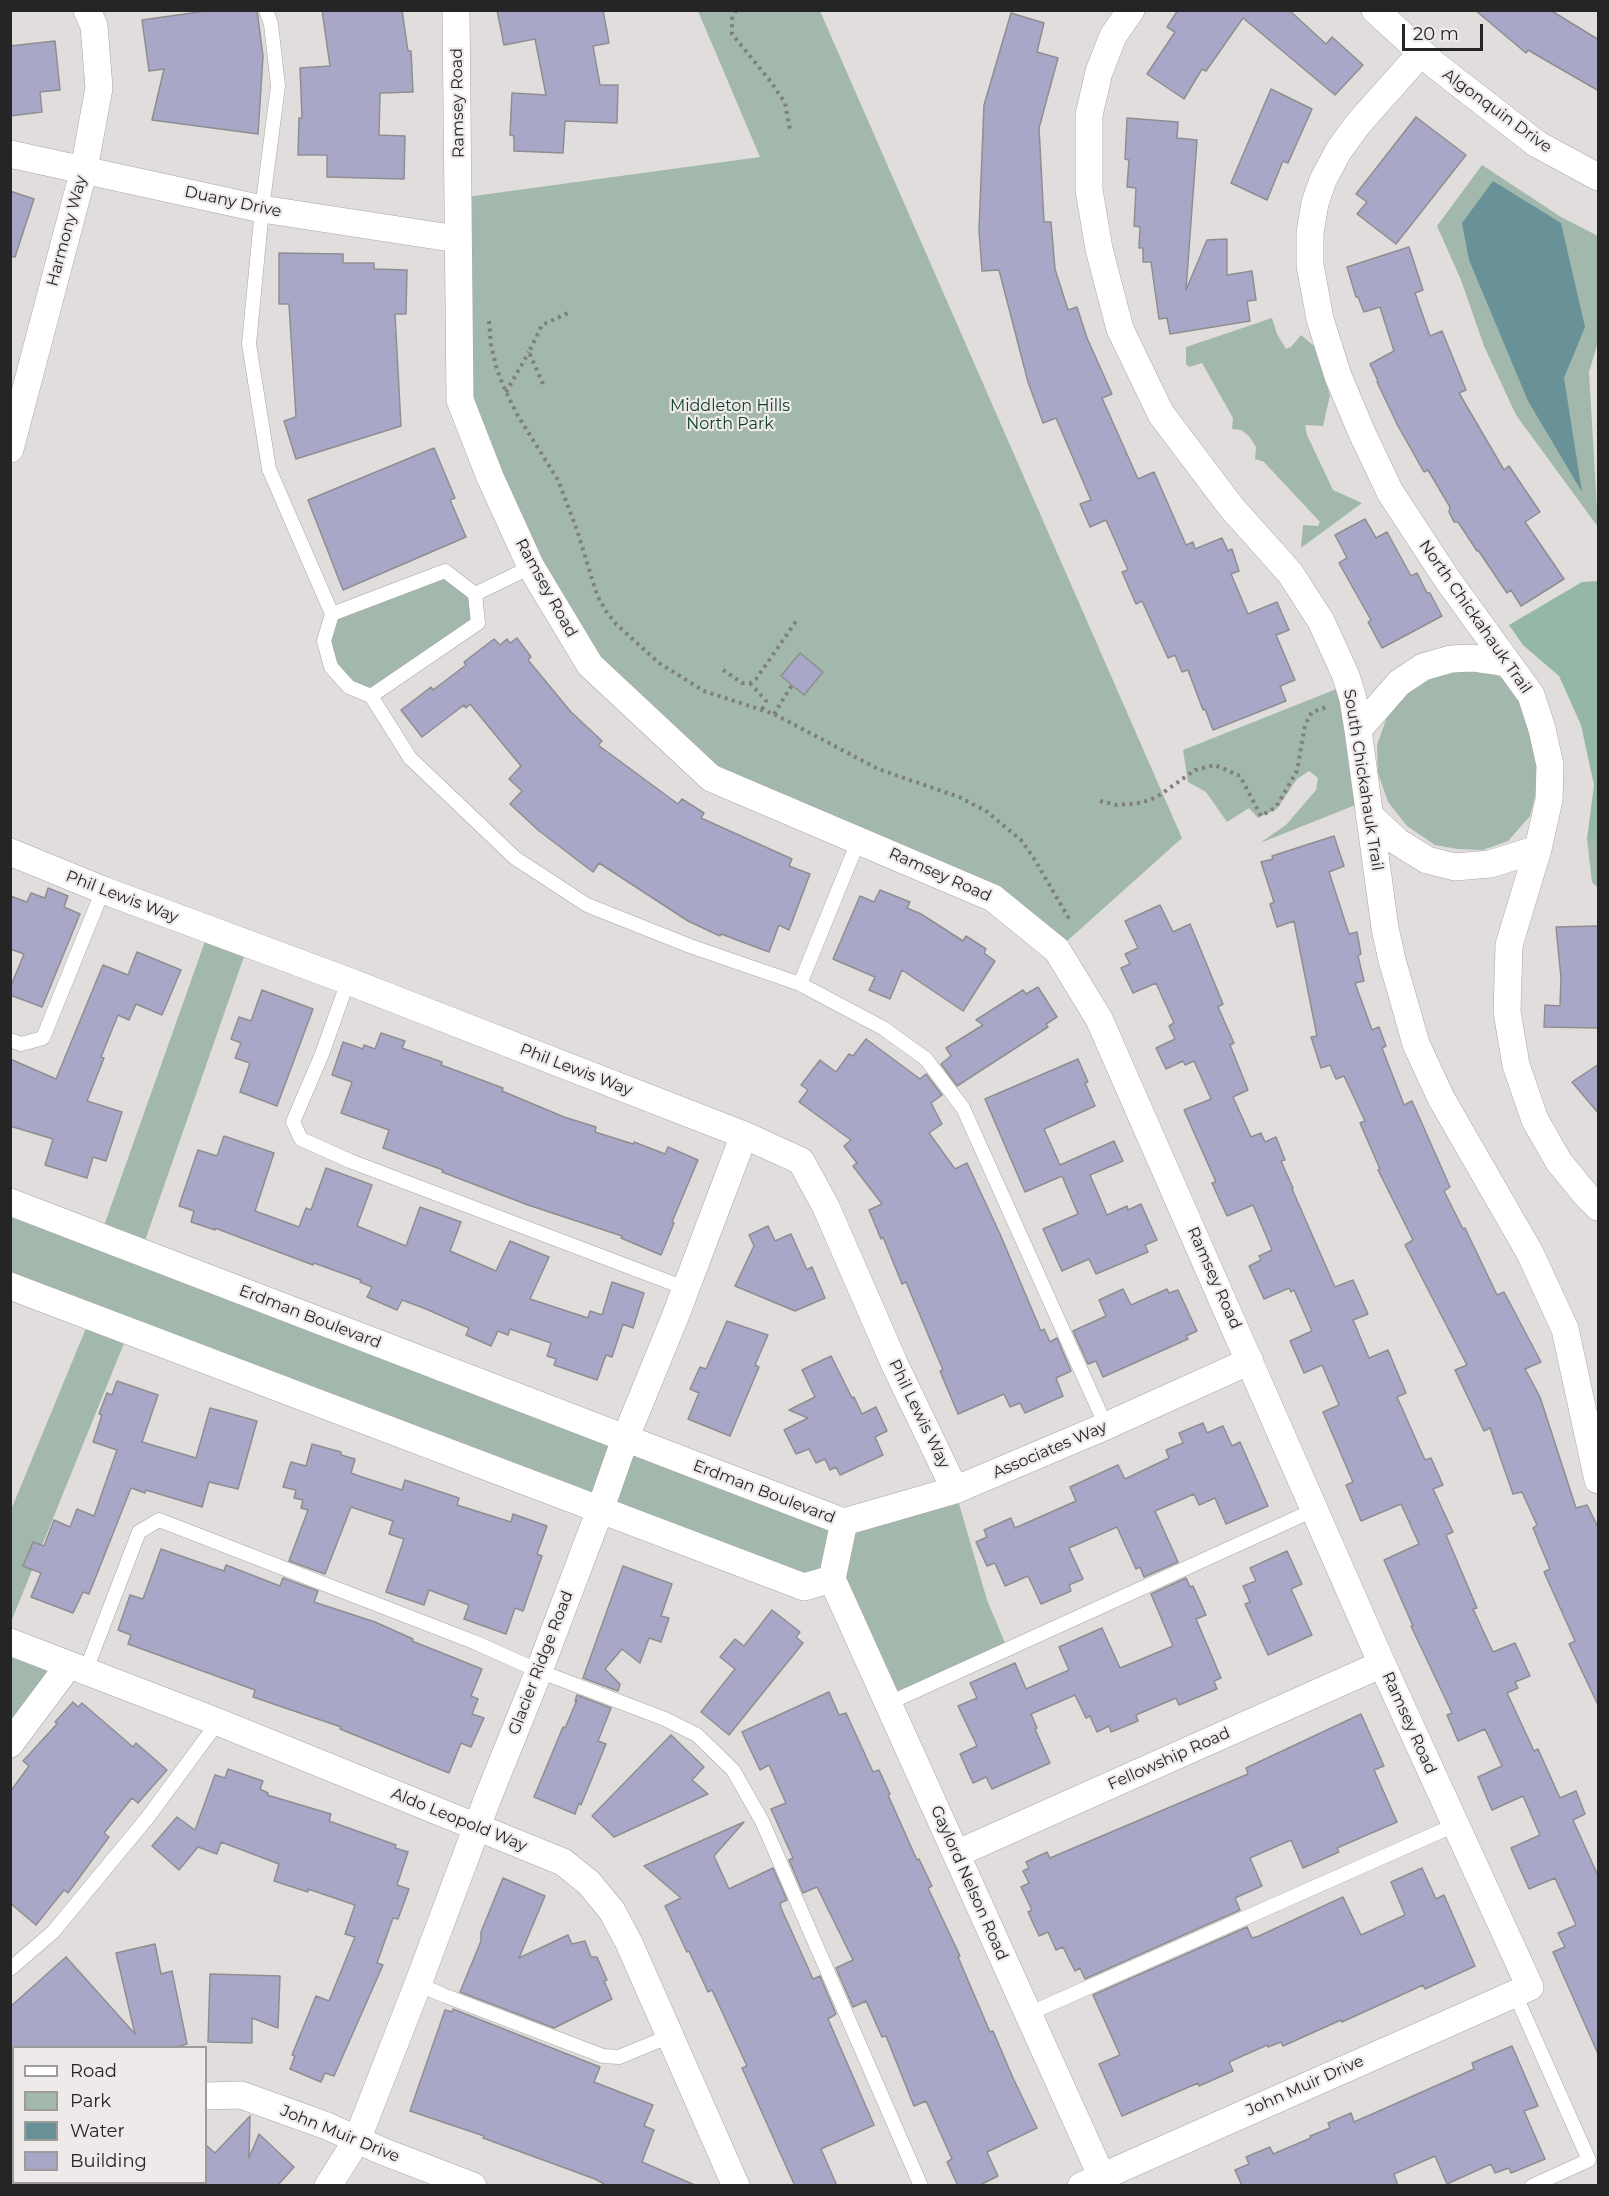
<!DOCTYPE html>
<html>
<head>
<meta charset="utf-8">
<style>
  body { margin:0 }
  #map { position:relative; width:1609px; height:2196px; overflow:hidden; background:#e0dddc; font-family:Montserrat,sans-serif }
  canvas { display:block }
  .frame { position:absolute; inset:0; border:12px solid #262525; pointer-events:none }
  .legend { position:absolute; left:12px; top:2046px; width:195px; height:138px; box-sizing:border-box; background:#eeeae9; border:2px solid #9e9b9b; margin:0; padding:8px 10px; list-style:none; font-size:18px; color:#262525 }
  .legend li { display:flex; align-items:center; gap:12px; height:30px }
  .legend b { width:30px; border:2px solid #9e9b9b }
  .scale { position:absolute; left:1402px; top:24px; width:81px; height:27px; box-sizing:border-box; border:3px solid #262525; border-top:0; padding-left:8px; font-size:18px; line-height:21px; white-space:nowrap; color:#262525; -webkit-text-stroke:4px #eeeae9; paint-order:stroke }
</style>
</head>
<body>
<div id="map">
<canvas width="1609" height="2196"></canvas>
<div class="frame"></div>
<ul class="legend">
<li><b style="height:8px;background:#fff"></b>Road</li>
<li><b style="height:16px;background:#a2b8ad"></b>Park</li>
<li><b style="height:16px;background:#699298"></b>Water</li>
<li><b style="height:16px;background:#a9a7c8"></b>Building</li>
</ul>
<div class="scale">20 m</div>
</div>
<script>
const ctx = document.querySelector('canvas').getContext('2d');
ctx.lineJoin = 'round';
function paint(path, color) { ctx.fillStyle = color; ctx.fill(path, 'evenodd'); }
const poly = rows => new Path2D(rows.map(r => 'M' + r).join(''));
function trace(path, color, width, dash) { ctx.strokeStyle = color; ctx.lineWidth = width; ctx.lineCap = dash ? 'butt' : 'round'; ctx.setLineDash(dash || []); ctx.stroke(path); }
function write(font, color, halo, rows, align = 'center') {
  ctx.font = font + ' Montserrat,sans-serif'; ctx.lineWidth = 4.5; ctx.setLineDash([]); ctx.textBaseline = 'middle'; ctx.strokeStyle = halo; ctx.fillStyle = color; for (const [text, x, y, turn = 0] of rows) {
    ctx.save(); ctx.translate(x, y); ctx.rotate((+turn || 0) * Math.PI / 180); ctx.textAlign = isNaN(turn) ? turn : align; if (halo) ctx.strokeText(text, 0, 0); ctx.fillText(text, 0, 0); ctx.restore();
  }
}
const green = poly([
  [698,11,820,11,1182,838,1057,950,993,898,711,778,590,665,460,400,459,198,760,157],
  [1482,165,1561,217,1598,236,1598,342,1589,372,1598,527,1516,415,1484,346,1461,280,1437,226],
  [1272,318,1277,334,1286,349,1291,347,1301,335,1314,346,1330,395,1323,426,1305,425,1307,435,1333,490,1362,503,1301,548,1303,525,1318,526,1320,522,1264,462,1255,459,1256,447,1249,436,1241,430,1232,429,1233,418,1202,363,1189,367,1186,364,1186,347],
  [445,571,475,594,478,623,371,696,349,687,324,641,332,614],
  [1442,669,1485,669,1504,679,1517,694,1530,726,1537,764,1537,789,1530,816,1508,841,1483,850,1457,849,1435,845,1407,826,1388,802,1378,773,1377,745,1387,717,1404,694],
  [1339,688,1358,804,1260,843,1286,825,1316,790,1318,778,1309,771,1297,779,1277,809,1258,818,1249,808,1227,822,1206,792,1188,782,1183,750],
  [1587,839,1598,839,1598,888,1592,882],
  [209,930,248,945,141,1252,844,1522,955,1490,987,1600,1008,1650,889,1703,832,1580,804,1587,129,1331,11,1622,11,1510,91,1316,11,1286,11,1202,100,1237],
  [11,1643,69,1665,11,1744]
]);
const forest = poly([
  [1598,581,1598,839,1587,839,1594,785,1581,725,1559,676,1523,645,1509,625,1582,582]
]);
const water = poly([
  [1493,181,1561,223,1585,327,1564,378,1582,492,1528,401,1469,260,1462,223]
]);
const building = poly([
  [213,10,257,10,263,56,258,134,152,120,164,69,149,71,142,20,213,10],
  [322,10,402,10,408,51,411,51,413,92,380,93,379,135,405,136,404,179,327,177,327,155,298,155,299,118,302,118,300,68,330,66,322,10],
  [497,10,603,10,609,43,593,46,600,85,618,85,617,123,565,121,563,153,514,151,514,136,510,135,512,93,546,95,535,39,504,45,497,10],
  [1178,10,1289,10,1326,44,1332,37,1363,65,1335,95,1243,18,1206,71,1202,69,1184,99,1147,74,1175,32,1167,27,1178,10],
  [1475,10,1550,10,1599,40,1599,91,1528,50,1526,53,1475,10],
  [1011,13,1044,23,1037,52,1058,58,1039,128,1044,222,1051,222,1055,269,1068,310,1077,307,1087,338,1112,394,1102,398,1138,479,1154,472,1186,545,1193,542,1195,549,1222,538,1228,551,1232,549,1239,571,1231,574,1248,614,1277,602,1289,630,1276,635,1295,680,1280,686,1286,701,1213,730,1205,709,1203,710,1188,670,1182,672,1175,655,1168,658,1142,601,1136,604,1122,572,1128,570,1106,520,1090,527,1080,504,1091,500,1056,418,1043,423,1028,382,999,270,982,271,979,230,984,105,1011,13],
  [55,41,60,90,40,92,42,112,10,116,10,46,55,41],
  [1271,89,1312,109,1288,163,1283,161,1267,200,1231,183,1271,89],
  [1416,117,1466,155,1396,244,1357,214,1367,202,1356,194,1416,117],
  [1127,118,1178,122,1177,138,1197,140,1186,290,1207,240,1227,239,1227,275,1252,271,1256,300,1247,301,1250,321,1170,334,1167,318,1159,319,1151,262,1143,262,1143,248,1139,248,1140,227,1134,226,1136,188,1127,187,1129,160,1125,159,1127,118],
  [10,191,34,199,15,257,10,256,10,191],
  [1409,247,1423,290,1415,293,1430,336,1442,331,1466,390,1459,393,1504,470,1509,466,1540,512,1525,522,1564,579,1521,606,1511,590,1507,593,1478,550,1477,551,1458,522,1454,522,1449,512,1450,507,1428,470,1424,472,1398,426,1377,382,1378,381,1370,364,1394,351,1380,307,1364,312,1358,297,1356,297,1347,267,1409,247],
  [279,253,343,254,343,263,374,263,374,269,407,270,406,314,395,314,401,426,296,459,284,421,296,417,289,304,279,304,279,253],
  [434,448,455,498,450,500,466,537,343,590,308,500,434,448],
  [1365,519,1376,538,1387,532,1411,576,1417,573,1427,593,1430,593,1442,616,1382,648,1368,622,1371,620,1339,563,1347,558,1335,535,1365,519],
  [517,638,531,657,528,660,571,712,602,741,598,745,678,804,682,799,704,813,701,818,792,859,789,866,810,874,789,930,779,925,769,952,721,934,720,936,688,921,599,863,593,872,538,830,510,804,522,791,509,779,521,766,470,704,466,708,464,705,422,737,401,710,431,687,433,690,466,665,464,662,494,639,500,645,507,639,510,643,517,638],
  [800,653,823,672,804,695,781,676,800,653],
  [1334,836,1344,866,1329,872,1349,934,1357,932,1361,954,1358,956,1364,981,1355,983,1372,1030,1379,1027,1386,1046,1382,1048,1404,1105,1412,1101,1450,1187,1444,1191,1463,1229,1465,1228,1497,1295,1504,1292,1541,1362,1525,1369,1540,1397,1576,1508,1587,1505,1599,1529,1599,1707,1569,1644,1575,1641,1544,1572,1550,1569,1533,1528,1537,1525,1522,1492,1513,1494,1490,1428,1484,1431,1455,1370,1467,1365,1405,1245,1413,1240,1378,1170,1380,1169,1360,1123,1365,1121,1344,1076,1336,1079,1330,1065,1321,1068,1311,1037,1317,1036,1294,921,1277,927,1270,904,1274,902,1261,862,1273,859,1272,856,1334,836],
  [48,888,68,896,64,907,80,914,42,1007,10,995,10,988,24,954,10,949,10,896,27,902,31,893,45,898,48,888],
  [880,890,910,902,907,908,921,914,963,941,966,936,986,949,984,953,995,961,963,1011,902,970,890,999,869,990,875,977,833,959,860,896,874,902,880,890],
  [1160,905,1173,932,1190,924,1223,1004,1218,1007,1234,1043,1230,1045,1248,1090,1233,1097,1251,1137,1261,1133,1265,1142,1276,1137,1285,1160,1281,1161,1293,1188,1292,1189,1335,1287,1353,1280,1368,1314,1353,1320,1369,1358,1388,1350,1406,1393,1397,1397,1425,1460,1431,1458,1443,1485,1433,1489,1453,1532,1446,1535,1477,1608,1473,1609,1493,1652,1515,1643,1530,1676,1515,1682,1518,1688,1507,1693,1534,1751,1538,1749,1560,1798,1576,1791,1585,1814,1573,1820,1599,1878,1599,2056,1553,1952,1565,1947,1558,1933,1576,1925,1555,1878,1529,1889,1511,1848,1540,1835,1523,1796,1492,1810,1478,1777,1502,1766,1485,1729,1458,1741,1447,1715,1452,1713,1411,1626,1413,1626,1384,1560,1419,1544,1401,1504,1361,1521,1346,1485,1353,1482,1323,1412,1339,1405,1322,1365,1304,1373,1290,1341,1312,1331,1294,1290,1291,1292,1289,1288,1264,1299,1249,1266,1261,1260,1259,1256,1272,1250,1253,1205,1227,1216,1212,1183,1216,1182,1184,1110,1211,1099,1194,1061,1185,1065,1183,1061,1166,1069,1156,1048,1175,1039,1169,1026,1174,1023,1156,983,1133,993,1121,968,1130,964,1125,954,1138,948,1125,921,1160,905],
  [1599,926,1599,1028,1544,1027,1545,1005,1560,1006,1561,978,1556,927,1599,926],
  [137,952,181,970,162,1015,136,1004,129,1020,118,1015,101,1057,104,1058,87,1101,122,1112,106,1161,93,1157,87,1178,45,1165,53,1139,10,1126,10,1059,56,1079,103,965,128,975,137,952],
  [1038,987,1057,1017,1046,1024,1048,1027,957,1086,941,1064,951,1056,946,1048,983,1025,976,1020,1023,990,1026,994,1038,987],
  [262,990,313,1009,277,1106,240,1092,250,1063,235,1058,241,1043,231,1039,239,1017,251,1021,262,990],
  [381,1033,405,1041,402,1048,442,1062,441,1065,503,1088,502,1091,564,1117,596,1127,595,1132,633,1144,634,1142,665,1154,668,1147,698,1160,672,1222,674,1223,661,1255,621,1238,622,1236,528,1205,442,1172,443,1170,383,1148,389,1130,341,1113,352,1082,332,1075,343,1042,363,1049,364,1045,375,1049,381,1033],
  [866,1039,920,1079,926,1074,942,1095,931,1103,942,1124,929,1133,955,1169,967,1163,1000,1234,1041,1331,1044,1329,1050,1342,1057,1338,1071,1371,1056,1378,1063,1396,1025,1413,1020,1403,1010,1407,1004,1394,958,1414,940,1371,943,1370,906,1282,902,1284,883,1237,881,1239,869,1210,882,1204,853,1166,857,1163,844,1146,851,1140,799,1102,808,1090,801,1085,820,1060,836,1072,849,1054,853,1056,866,1039],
  [1078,1059,1088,1082,1085,1083,1095,1106,1044,1129,1060,1165,1114,1141,1123,1161,1090,1175,1107,1215,1127,1206,1128,1210,1141,1204,1157,1240,1145,1245,1148,1252,1096,1274,1089,1259,1062,1271,1043,1229,1078,1214,1062,1176,1025,1192,985,1099,1078,1059],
  [1599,1064,1599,1114,1572,1082,1599,1064],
  [224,1136,274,1153,255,1211,299,1227,306,1208,311,1210,326,1168,372,1185,357,1226,406,1246,420,1207,461,1222,450,1251,496,1271,510,1241,549,1257,530,1299,588,1318,590,1311,602,1315,612,1282,644,1293,633,1328,623,1324,612,1357,606,1355,597,1380,554,1365,556,1359,547,1356,551,1343,510,1329,508,1335,498,1331,491,1346,466,1335,469,1328,426,1309,402,1300,397,1310,367,1297,372,1287,360,1282,361,1280,314,1263,313,1265,215,1228,215,1230,191,1222,194,1211,179,1206,198,1150,217,1156,224,1136],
  [768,1226,775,1241,791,1234,807,1270,812,1267,825,1298,795,1311,735,1286,754,1246,749,1235,768,1226],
  [1123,1289,1131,1305,1167,1289,1169,1293,1178,1290,1197,1331,1186,1336,1188,1339,1103,1377,1096,1361,1088,1364,1073,1331,1106,1316,1099,1300,1123,1289],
  [727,1321,768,1335,755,1365,759,1367,730,1436,688,1419,699,1393,690,1389,700,1367,706,1369,727,1321],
  [831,1356,852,1398,854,1397,862,1414,876,1407,887,1431,875,1437,883,1455,840,1475,836,1467,830,1470,825,1459,816,1463,809,1449,796,1454,784,1430,808,1418,789,1410,815,1397,802,1370,831,1356],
  [117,1381,158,1395,142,1442,196,1458,210,1408,257,1421,238,1489,209,1482,202,1507,146,1490,145,1493,131,1488,89,1594,83,1592,73,1613,31,1597,41,1573,23,1566,33,1542,44,1546,54,1520,70,1527,77,1509,94,1516,117,1450,93,1442,102,1415,99,1414,107,1393,112,1395,117,1381],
  [1203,1423,1207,1433,1223,1426,1232,1446,1240,1442,1268,1506,1226,1524,1215,1498,1199,1505,1194,1494,1155,1511,1178,1562,1144,1577,1140,1567,1136,1569,1117,1527,1069,1548,1083,1579,1069,1585,1071,1591,1041,1604,1028,1576,1005,1586,995,1563,987,1566,976,1542,987,1537,984,1530,1011,1518,1015,1528,1076,1501,1070,1487,1118,1465,1125,1479,1169,1458,1166,1450,1183,1443,1179,1433,1203,1423],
  [312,1444,341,1452,341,1455,355,1459,351,1473,359,1476,402,1490,405,1480,459,1498,457,1505,511,1522,513,1514,547,1526,537,1554,542,1556,523,1611,515,1608,506,1634,464,1619,469,1605,429,1590,424,1605,386,1592,404,1539,389,1534,393,1521,351,1507,325,1574,289,1561,308,1510,301,1508,303,1500,294,1498,296,1490,283,1487,291,1462,306,1466,312,1444],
  [161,1549,224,1571,226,1565,280,1586,283,1578,318,1591,314,1602,375,1622,413,1639,412,1641,482,1669,471,1696,478,1699,472,1714,484,1718,471,1747,461,1743,449,1773,340,1729,341,1727,253,1697,255,1690,128,1644,131,1635,118,1630,130,1595,143,1599,161,1549],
  [1287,1551,1302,1584,1291,1589,1312,1635,1268,1655,1245,1604,1250,1602,1243,1586,1256,1581,1250,1568,1287,1551],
  [623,1566,672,1584,661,1616,669,1618,661,1642,649,1638,640,1663,622,1649,605,1669,620,1684,618,1691,583,1678,623,1566],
  [1186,1578,1190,1587,1193,1586,1206,1615,1196,1619,1221,1678,1214,1681,1217,1689,1179,1705,1176,1698,1136,1715,1138,1721,1111,1732,1109,1726,1097,1732,1090,1716,1086,1718,1075,1695,1031,1714,1037,1728,1035,1729,1050,1763,992,1789,986,1777,973,1783,960,1754,977,1746,958,1706,977,1698,970,1683,1015,1663,1026,1689,1069,1670,1059,1647,1102,1628,1120,1668,1173,1646,1151,1594,1186,1578],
  [772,1610,800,1632,796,1637,803,1643,729,1735,701,1712,735,1669,720,1657,735,1639,744,1646,772,1610],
  [829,1692,839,1715,846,1713,873,1772,879,1770,890,1794,888,1795,917,1860,919,1859,932,1886,928,1888,960,1956,958,1957,990,2032,993,2031,1013,2078,1037,2128,987,2152,998,2176,978,2186,958,2186,947,2162,952,2159,926,2101,914,2106,886,2036,882,2037,866,2001,853,2007,836,1968,853,1960,817,1887,803,1893,789,1860,793,1858,771,1809,786,1803,769,1765,760,1770,742,1732,829,1692],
  [577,1695,611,1708,598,1741,606,1744,581,1805,579,1803,575,1814,534,1797,563,1727,565,1728,577,1700,575,1701,577,1695],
  [73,1702,78,1707,82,1703,133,1747,136,1743,167,1770,138,1803,132,1798,104,1833,109,1837,68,1893,64,1890,36,1925,10,1903,10,1792,29,1766,23,1761,57,1724,55,1722,73,1702],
  [1361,1714,1384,1766,1374,1770,1397,1822,1337,1848,1339,1852,1303,1868,1291,1840,1250,1858,1262,1886,1235,1898,1240,1910,1085,1979,1080,1968,1075,1971,1063,1947,1056,1950,1048,1932,1039,1936,1028,1912,1032,1910,1021,1887,1029,1883,1023,1871,1029,1868,1026,1862,1047,1852,1050,1858,1248,1774,1246,1768,1361,1714],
  [671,1735,704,1767,692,1780,708,1794,614,1837,592,1816,671,1735],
  [228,1769,263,1781,260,1789,268,1793,267,1795,331,1814,329,1821,396,1845,395,1848,408,1852,397,1885,409,1889,398,1919,393,1918,377,1963,383,1965,334,2076,325,2073,321,2082,290,2069,295,2056,292,2055,316,1996,329,2001,355,1937,345,1934,355,1905,308,1889,308,1892,274,1881,279,1864,221,1842,217,1854,198,1847,179,1870,152,1846,177,1817,195,1830,215,1775,225,1778,228,1769],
  [744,1822,714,1856,729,1889,773,1868,787,1900,780,1903,781,1908,813,1979,820,1976,836,2014,828,2019,874,2125,821,2149,837,2186,795,2186,742,2068,747,2066,712,1990,708,1992,689,1951,687,1952,665,1906,681,1898,644,1866,744,1822],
  [1422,1868,1436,1899,1444,1895,1475,1966,1425,1989,1423,1985,1342,2022,1341,2020,1283,2046,1281,2042,1268,2047,1267,2045,1229,2062,1233,2071,1199,2086,1198,2083,1122,2116,1099,2064,1120,2055,1093,1995,1247,1927,1252,1938,1259,1936,1343,1897,1361,1935,1405,1915,1391,1882,1422,1868],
  [503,1878,545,1896,519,1958,568,1935,572,1944,585,1941,591,1957,597,1957,607,1980,604,1981,612,1999,554,2028,460,1992,481,1941,481,1932,503,1878],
  [155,1944,161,1974,172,1971,187,2044,171,2048,10,2048,10,2007,66,1957,135,2034,116,1953,155,1944],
  [210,1974,280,1976,278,2028,252,2018,252,2043,208,2042,210,1974],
  [453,2009,600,2067,594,2082,653,2105,644,2126,654,2130,642,2162,697,2186,608,2186,595,2179,483,2138,484,2136,410,2111,445,2010,452,2012,453,2009],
  [1512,2046,1538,2106,1524,2111,1545,2159,1511,2173,1509,2168,1495,2173,1491,2164,1447,2184,1435,2156,1394,2174,1398,2186,1242,2186,1235,2170,1249,2164,1246,2157,1270,2147,1273,2154,1311,2138,1310,2136,1330,2128,1328,2123,1351,2113,1354,2122,1474,2069,1472,2063,1512,2046],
  [250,2116,249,2158,259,2134,294,2167,277,2186,206,2186,206,2145,215,2153,250,2116]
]);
const path = poly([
  [736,10,732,19,732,34,771,82,785,103,790,130],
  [489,321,491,345,497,370,506,392,518,416,558,480,577,530,597,595,606,611,616,624,659,663,704,691,774,714,878,769,959,797,986,811,1021,840,1035,860,1068,917,1064,921],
  [543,384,529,352,542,325,570,312],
  [506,392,529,352],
  [723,670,742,683,750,683,756,679,797,620],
  [750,683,766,701,762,710],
  [774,714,792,685],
  [1100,801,1117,805,1140,803,1157,797,1195,770,1215,765,1240,776,1261,816,1276,807,1297,771,1305,725,1312,712,1326,707]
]);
const lane = poly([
  [266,10,271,24,278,86,262,209,249,344,269,469,332,614,324,641,331,667,349,687,371,696,410,758,515,858,587,905,690,946,800,984,883,1028,926,1059,963,1108,1106,1426],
  [475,594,531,567],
  [332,614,445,571,475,594,478,623,371,696],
  [348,981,322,1054,293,1122,301,1139,350,1161,685,1288],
  [800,984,859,839],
  [10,1040,21,1044,43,1038,103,890],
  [86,1670,139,1532,159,1520,474,1642,539,1671,665,1719,697,1735,733,1770,762,1821,921,2186],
  [889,1703,1316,1509],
  [10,1969,53,1932,148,1817,218,1722],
  [418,1984,443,1995,603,2056,619,2057,670,2036],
  [1515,1994,1589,2160,1532,2186],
  [1028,2014,1455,1825]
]);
const street = poly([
  [456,10,460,400,490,477,531,567,590,665,711,778,993,898,1057,950,1099,1019,1382,1664,1530,1987,1081,2186],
  [1131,10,1113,36,1099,72,1089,115,1089,190,1099,249,1120,329,1161,414,1232,508,1290,573,1321,621,1346,676,1353,699,1358,730,1385,928,1392,960,1407,1012,1416,1044,1441,1098,1530,1253,1565,1329,1598,1480],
  [1375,10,1434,64,1537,144,1598,177],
  [1421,53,1358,124,1339,150,1323,180,1315,203,1310,233,1310,265,1320,319,1338,376,1362,433,1390,492,1447,579,1531,695,1542,729,1550,765,1549,800,1538,849,1509,945,1507,1012,1516,1065,1535,1120,1559,1162,1586,1195,1598,1207],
  [10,154,262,209,457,239],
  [10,449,84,169,99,88,94,26,87,10],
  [1358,730,1399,683,1423,667,1451,659,1472,658,1508,663],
  [1369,815,1398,842,1427,860,1455,867,1490,864,1538,849],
  [10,852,103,890,348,981,744,1135,801,1161,826,1207,894,1363,955,1490],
  [10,1202,844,1522,832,1579],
  [10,1286,804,1587,832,1579],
  [844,1522,955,1490,1106,1426,1250,1361],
  [832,1579,1106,2186],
  [10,1642,218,1722,563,1862,589,1883,612,1911,629,1943,736,2186],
  [10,1744,69,1665],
  [956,1854,1382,1664],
  [206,2096,241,2095,327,2126,382,2151,473,2186],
  [10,2160,14,2159],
  [328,2186,357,2140,418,1984,487,1800,539,1671,600,1510,625,1439,675,1317,744,1135]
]);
const streetNames = [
  ["Ramsey Road",458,103,-91],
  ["Algonquin Drive",1497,111,36],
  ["Duany Drive",233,202,12],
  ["Harmony Way",67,231,-75],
  ["Ramsey Road",546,588,61],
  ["North Chickahauk Trail",1475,617,55],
  ["South Chickahauk Trail",1363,780,81],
  ["Ramsey Road",940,875,24],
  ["Phil Lewis Way",122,897,21],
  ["Phil Lewis Way",576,1070,21],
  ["Ramsey Road",1214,1278,66],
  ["Erdman Boulevard",310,1317,21],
  ["Phil Lewis Way",919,1414,64],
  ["Associates Way",1050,1450,-23],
  ["Erdman Boulevard",764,1492,21],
  ["Glacier Ridge Road",541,1663,-69],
  ["Ramsey Road",1409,1723,66],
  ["Fellowship Road",1169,1759,-24],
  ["Aldo Leopold Way",459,1820,22],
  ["Gaylord Nelson Road",969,1883,66],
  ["John Muir Drive",1305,2086,-24],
  ["John Muir Drive",340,2134,22]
];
const parkNames = [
  ["Middleton Hills",730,406],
  ["North Park",730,424]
];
paint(green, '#a2b8ad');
paint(forest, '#94b7a6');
paint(water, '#699298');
paint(building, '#a9a7c8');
trace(building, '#8e8e91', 1.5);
trace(lane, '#a9a6a4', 15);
trace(street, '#a9a6a4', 28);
trace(path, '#807e7e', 4, [3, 4.5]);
trace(lane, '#fff', 14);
trace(street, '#fff', 27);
write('16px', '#262525', '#eeeae9', streetNames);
write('16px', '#10402d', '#eeeae9', parkNames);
</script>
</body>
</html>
